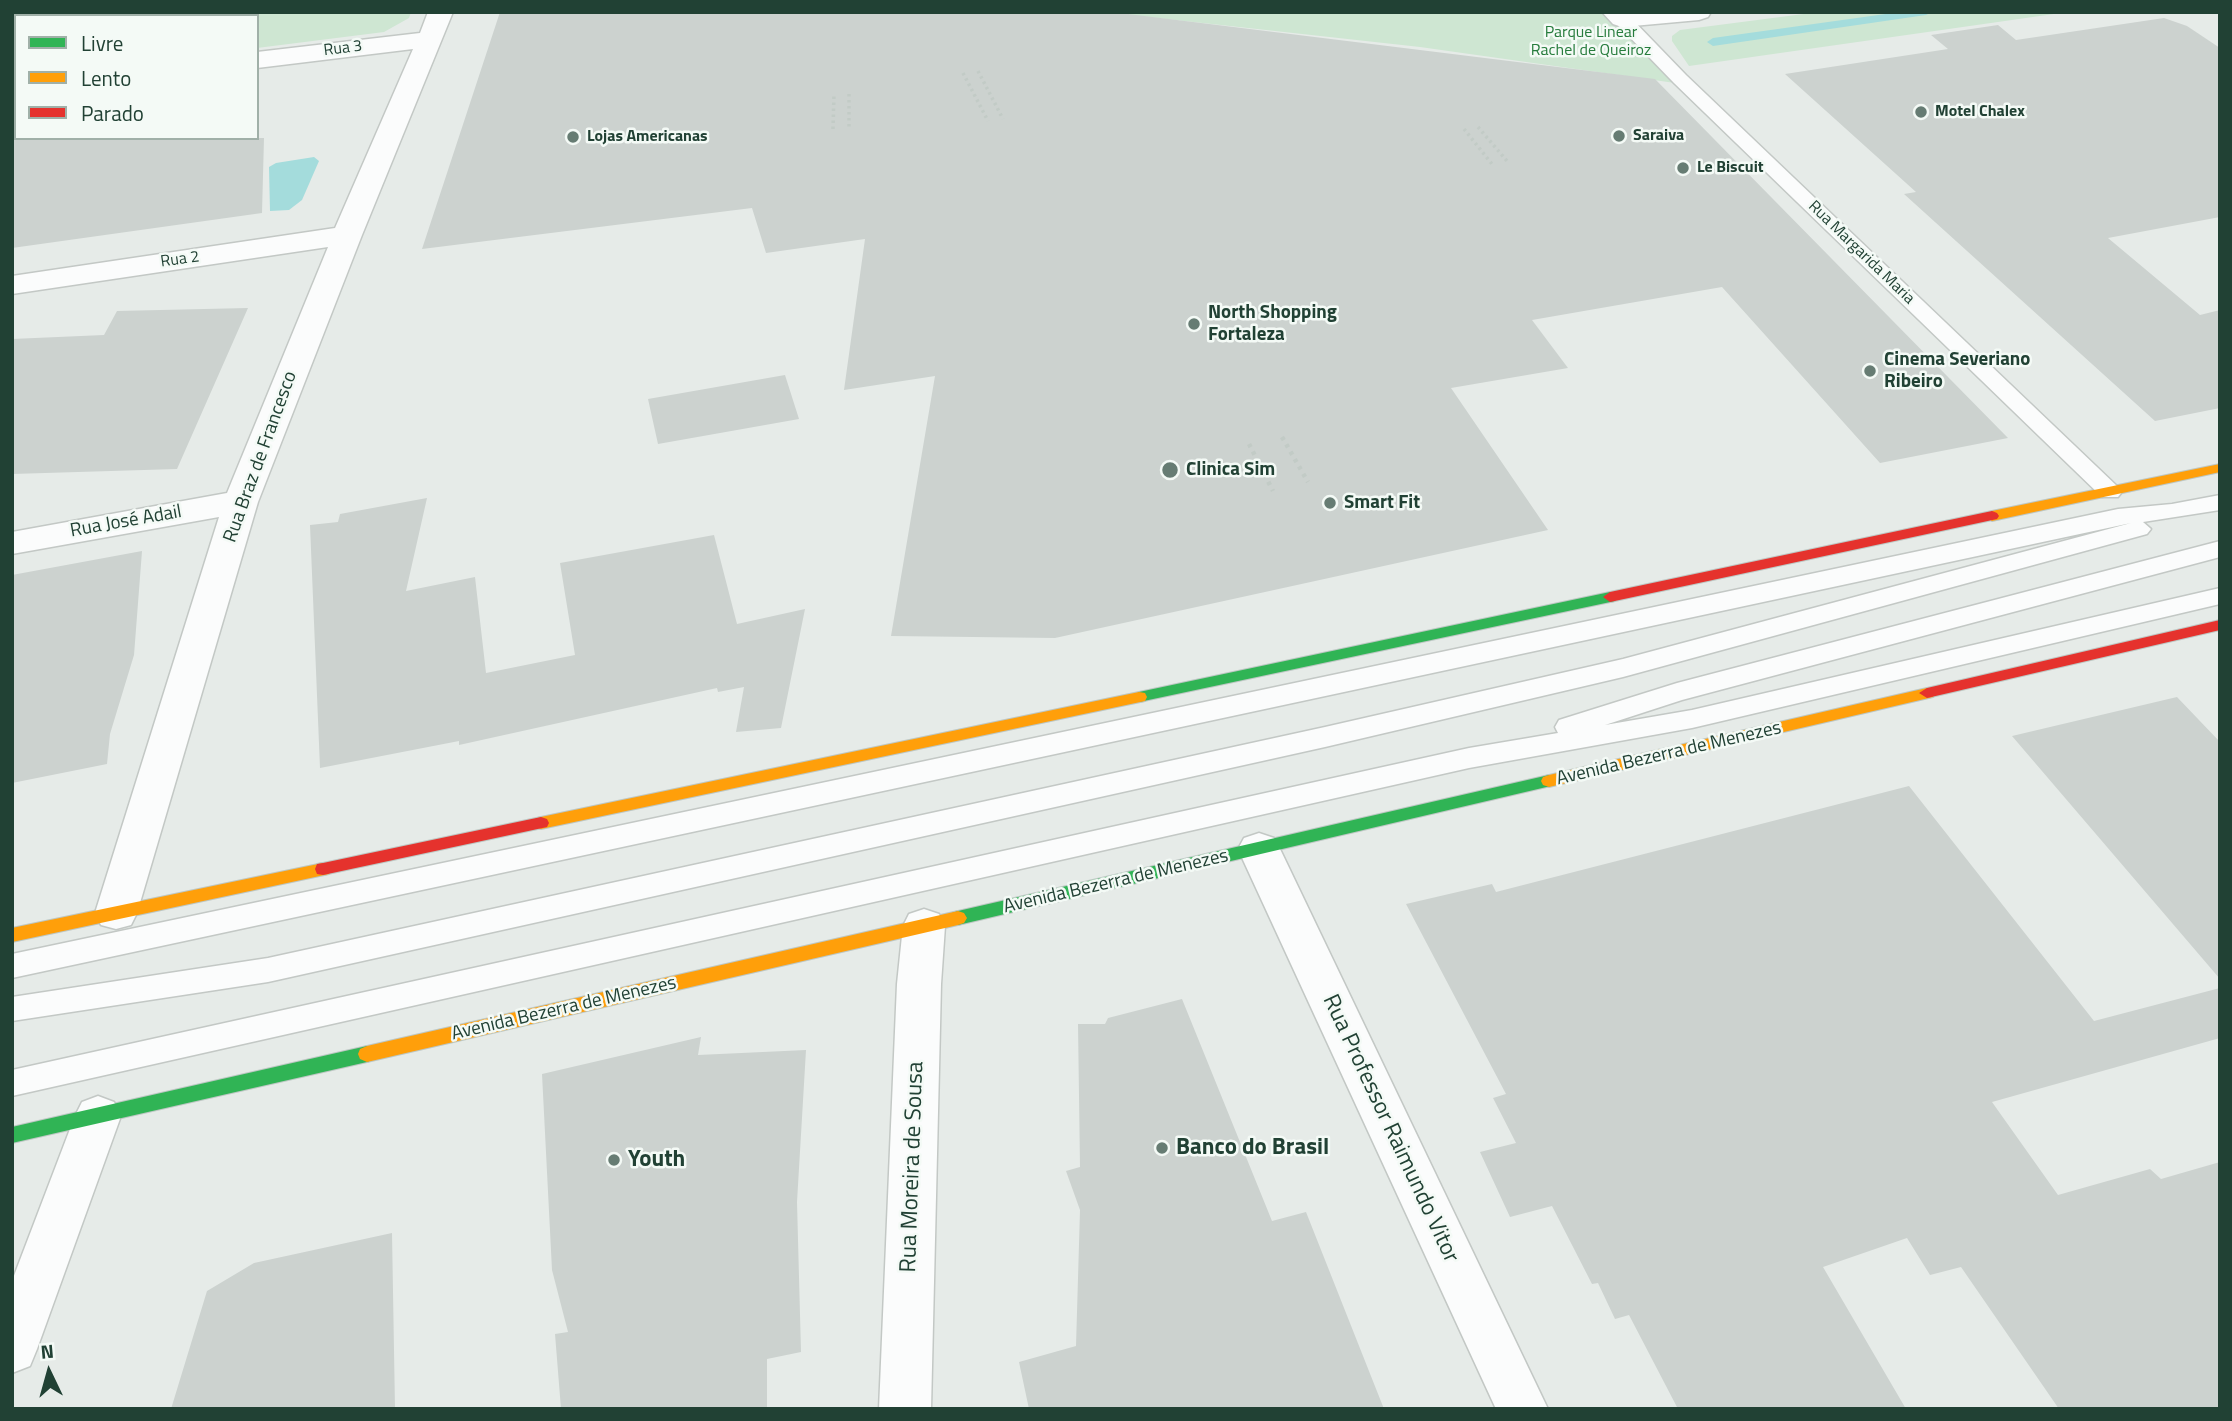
<!DOCTYPE html>
<html>
<head>
<meta charset="utf-8">
<style>
  body { margin:0 }
  #map { position:relative; width:2232px; height:1421px; overflow:hidden; background:#e6ebe8; font-family:"Titillium Web",sans-serif }
  canvas { display:block }
  .frame { position:absolute; inset:0; border:14px solid #214134; pointer-events:none }
  .legend { position:absolute; left:14px; top:14px; width:245px; height:126px; box-sizing:border-box; background:#f4faf6; border:2px solid #a0b0a8; margin:0; padding:9px 12px; list-style:none; font-size:21px; color:#214134 }
  .legend li { display:flex; align-items:center; gap:14px; height:35px }
  .legend b { width:35px; border:2px solid #a0b0a8 }
  .north { position:absolute; left:14px; top:1337px; width:70px; height:70px; -webkit-text-stroke:5px #f4faf6; paint-order:stroke; rotate:355deg; font-size:19px; font-weight:700; line-height:28px; text-align:center; color:#214134 }
  .north::after { content:''; display:block; margin:auto; width:24px; height:32px; background:#214134; clip-path:polygon(50% 0,100% 100%,50% 72%,0 100%) }
</style>
</head>
<body>
<div id="map">
<canvas width="2232" height="1421"></canvas>
<div class="frame"></div>
<ul class="legend">
<li><b style="height:9px;background:#30b455"></b>Livre</li>
<li><b style="height:9px;background:#ff9f0a"></b>Lento</li>
<li><b style="height:9px;background:#e5322d"></b>Parado</li>
</ul>
<div class="north">N</div>
</div>
<script>
const ctx = document.querySelector('canvas').getContext('2d');
ctx.lineJoin = 'round';
function paint(path, color) { ctx.fillStyle = color; ctx.fill(path, 'evenodd'); }
const poly = rows => new Path2D(rows.map(r => 'M' + r).join(''));
function trace(path, color, width, dash) { ctx.strokeStyle = color; ctx.lineWidth = width; ctx.lineCap = dash ? 'butt' : 'round'; ctx.setLineDash(dash || []); ctx.stroke(path); }
function write(font, color, halo, rows, align = 'center') {
  ctx.font = font + ' "Titillium Web",sans-serif'; ctx.lineWidth = 5; ctx.setLineDash([]); ctx.textBaseline = 'middle'; ctx.strokeStyle = halo; ctx.fillStyle = color; for (const [text, x, y, turn = 0] of rows) {
    ctx.save(); ctx.translate(x, y); ctx.rotate((+turn || 0) * Math.PI / 180); ctx.textAlign = isNaN(turn) ? turn : align; if (halo) ctx.strokeText(text, 0, 0); ctx.fillText(text, 0, 0); ctx.restore();
  }
}
const green = poly([
  [12,12,411,12,409,18,384,32,257,48,257,16,16,16,16,79,12,79],
  [1103,12,1600,12,1629,24,1675,83,1420,47],
  [1819,12,2068,12,1689,66,1672,41,1672,36,1680,30]
]);
const water = poly([
  [314,157,319,161,302,200,289,210,270,211,269,167,276,163]
]);
const stream = poly([
  [1900,12,1932,12,1926,15,1713,46,1707,42,1713,38,1900,12]
]);
const building = poly([
  [500,12,1112,12,1655,79,2008,438,1880,463,1722,287,1532,320,1568,368,1451,388,1548,530,1055,638,891,636,935,376,844,390,865,239,766,253,752,208,422,249],
  [2164,18,2187,26,2220,48,2220,217,2108,238,2200,315,2220,310,2220,408,2155,421,1904,194,1916,192,1785,74,1948,49,1931,35,1998,25,2016,40],
  [12,138,264,138,262,213,12,248],
  [248,308,177,469,12,474,12,339,104,335,117,311],
  [785,375,799,419,658,444,648,399],
  [427,498,406,591,475,577,486,673,575,655,560,563,714,535,737,624,805,609,781,728,736,732,744,687,718,692,717,688,459,745,459,741,320,768,310,525,338,522,340,514],
  [142,551,134,655,110,734,107,764,12,783,12,575],
  [2177,697,2220,742,2220,979,2012,736],
  [1909,786,2094,1021,2220,988,2220,1038,1992,1102,2058,1195,2150,1169,2161,1179,2220,1162,2220,1409,2059,1409,1961,1267,1930,1275,1907,1238,1823,1267,1906,1409,1678,1409,1629,1315,1615,1319,1598,1283,1592,1284,1552,1206,1510,1217,1480,1152,1516,1143,1493,1098,1506,1094,1406,904,1492,884,1496,892],
  [1182,999,1272,1221,1306,1212,1384,1409,1029,1409,1019,1362,1076,1346,1080,1210,1066,1171,1080,1167,1078,1024,1105,1024,1108,1018],
  [701,1037,698,1055,806,1050,797,1202,801,1352,767,1359,767,1409,561,1409,555,1334,568,1332,552,1270,542,1074],
  [392,1233,395,1409,171,1409,207,1291,254,1263]
]);
const pathFar1 = poly([
  [978,71,1003,119],
  [963,73,988,121],
  [849,94,849,128],
  [1478,127,1507,161],
  [833,129,834,94],
  [1464,129,1492,164]
]);
const path = poly([
  [1282,437,1308,482],
  [1249,444,1273,491]
]);
const lane = poly([
  [1622,14,1628,15,1686,75,2118,487,2122,492,2118,497,2102,497,1674,83,1616,23,1613,19,1622,14],
  [2220,495,2220,510,2143,522,2151,529,2147,534,1623,677,1325,747,268,982,12,1021,12,997,268,958,1325,727,1623,659,2131,523,12,978,12,954,2118,509,2172,504,2220,495],
  [2220,541,2220,557,1682,700,1605,725,1692,710,2220,588,2220,604,1692,728,1469,768,12,1096,12,1070,1469,748,1558,733,1555,727,1559,720,1677,683,2220,541]
]);
const street = poly([
  [428,12,453,12,362,235,258,502,137,913,131,925,116,929,101,925,95,913,219,517,12,554,12,532,227,493,328,247,12,294,12,276,335,228,413,49,257,68,257,52,420,33,428,12],
  [1602,12,1711,12,1708,17,1699,20,1622,27,1613,24,1602,12],
  [12,82,16,82,16,98,12,98,12,82],
  [1259,833,1274,838,1280,849,1548,1409,1496,1409,1238,849,1244,838,1259,833],
  [924,909,939,914,945,926,941,984,931,1409,879,1409,897,984,903,926,909,914,924,909],
  [98,1096,114,1102,121,1116,37,1349,30,1366,12,1373,12,1281,75,1116,82,1102,98,1096]
]);
const fast = poly([
  [1610,592,1617,597,1615,601,1139,702,1131,697,1139,692,1610,592],
  [1549,775,1555,777,1557,781,1555,785,958,925,952,923,949,918,952,913,958,911,1549,775],
  [367,1046,374,1049,376,1054,374,1059,367,1062,12,1143,12,1127,367,1046]
]);
const slow = poly([
  [2220,464,2220,472,1992,521,1985,516,1992,511,2220,464],
  [1927,688,1933,689,1935,693,1933,697,1549,787,1543,785,1541,781,1543,777,1549,775,1927,688],
  [1139,692,1145,693,1147,697,1145,701,541,829,535,827,533,823,535,819,541,817,1139,692],
  [323,863,329,864,331,869,329,874,12,942,12,928,323,863],
  [958,911,964,913,967,918,964,923,958,925,367,1062,360,1059,358,1054,360,1049,367,1046,958,911]
]);
const jam = poly([
  [1992,511,1997,513,1999,516,1997,519,1610,602,1603,597,1610,592,1992,511],
  [2220,620,2220,630,1927,698,1919,693,1927,688,2220,620],
  [541,817,547,819,549,823,547,827,323,875,317,874,315,869,317,864,323,863,541,817]
]);
const markers = [
  [1921,112,7,"#667c73"],
  [1619,136,7,"#667c73"],
  [573,137,7,"#667c73"],
  [1683,168,7,"#667c73"],
  [1194,324,7,"#667c73"],
  [1870,371,7,"#667c73"],
  [1170,470,9,"#667c73"],
  [1330,503,7,"#667c73"],
  [1162,1148,7,"#667c73"],
  [614,1160,7,"#667c73"]
];
const farParknames = [
  ["Parque Linear",1591,33],
  ["Rachel de Queiroz",1591,51]
];
const farStreetnames = [
  ["Rua 3",343,49,-7],
  ["Rua Margarida Maria",1861,253,44],
  ["Rua 2",180,260,-8]
];
const farPoinames = [
  ["Motel Chalex",1935,112],
  ["Saraiva",1633,136],
  ["Lojas Americanas",587,137],
  ["Le Biscuit",1697,168]
];
const poiNames = [
  ["North Shopping",1208,313],
  ["Fortaleza",1208,335],
  ["Cinema Severiano",1884,360],
  ["Ribeiro",1884,382],
  ["Clinica Sim",1186,470],
  ["Smart Fit",1344,503]
];
const streetNames = [
  ["Rua Braz de Francesco",261,457,-70],
  ["Rua José Adail",126,522,-10],
  ["Avenida Bezerra de Menezes",1669,754,-13],
  ["Avenida Bezerra de Menezes",1116,882,-13],
  ["Avenida Bezerra de Menezes",564,1009,-13]
];
const nearStreetnames = [
  ["Rua Professor Raimundo Vitor",1390,1129,65],
  ["Rua Moreira de Sousa",913,1167,-88]
];
const nearPoinames = [
  ["Banco do Brasil",1176,1148],
  ["Youth",628,1160]
];
paint(green, '#cee6d2');
paint(water, '#a4dcdc');
paint(stream, '#a4dcdc');
paint(building, '#ccd2cf');
trace(lane, '#c3c8c5', 3);
trace(street, '#c3c8c5', 3);
trace(fast, '#bdc7c3', 2);
trace(slow, '#bdc7c3', 2);
trace(jam, '#bdc7c3', 2);
trace(pathFar1, '#c2cbc6', 3.5, [2.5, 3.5]);
trace(path, '#c2cbc6', 4.5, [3.5, 5]);
paint(lane, '#fbfcfc');
paint(street, '#fbfcfc');
paint(fast, '#30b455');
paint(slow, '#ff9f0a');
paint(jam, '#e5322d');
for (const [x, y, r, color] of markers) { const dot = new Path2D(); dot.arc(x, y, r, 0, 2 * Math.PI); ctx.fillStyle = color; ctx.fill(dot); trace(dot, '#f4faf6', 2.5); }
write('16px', '#277c3d', '#f4faf6', farParknames);
write('16px', '#214134', '#f4faf6', farStreetnames);
write('bold 16px', '#214134', '#f4faf6', farPoinames, 'left');
write('bold 19px', '#214134', '#f4faf6', poiNames, 'left');
write('19px', '#214134', '#f4faf6', streetNames);
write('23px', '#214134', '#f4faf6', nearStreetnames);
write('bold 23px', '#214134', '#f4faf6', nearPoinames, 'left');
</script>
</body>
</html>
